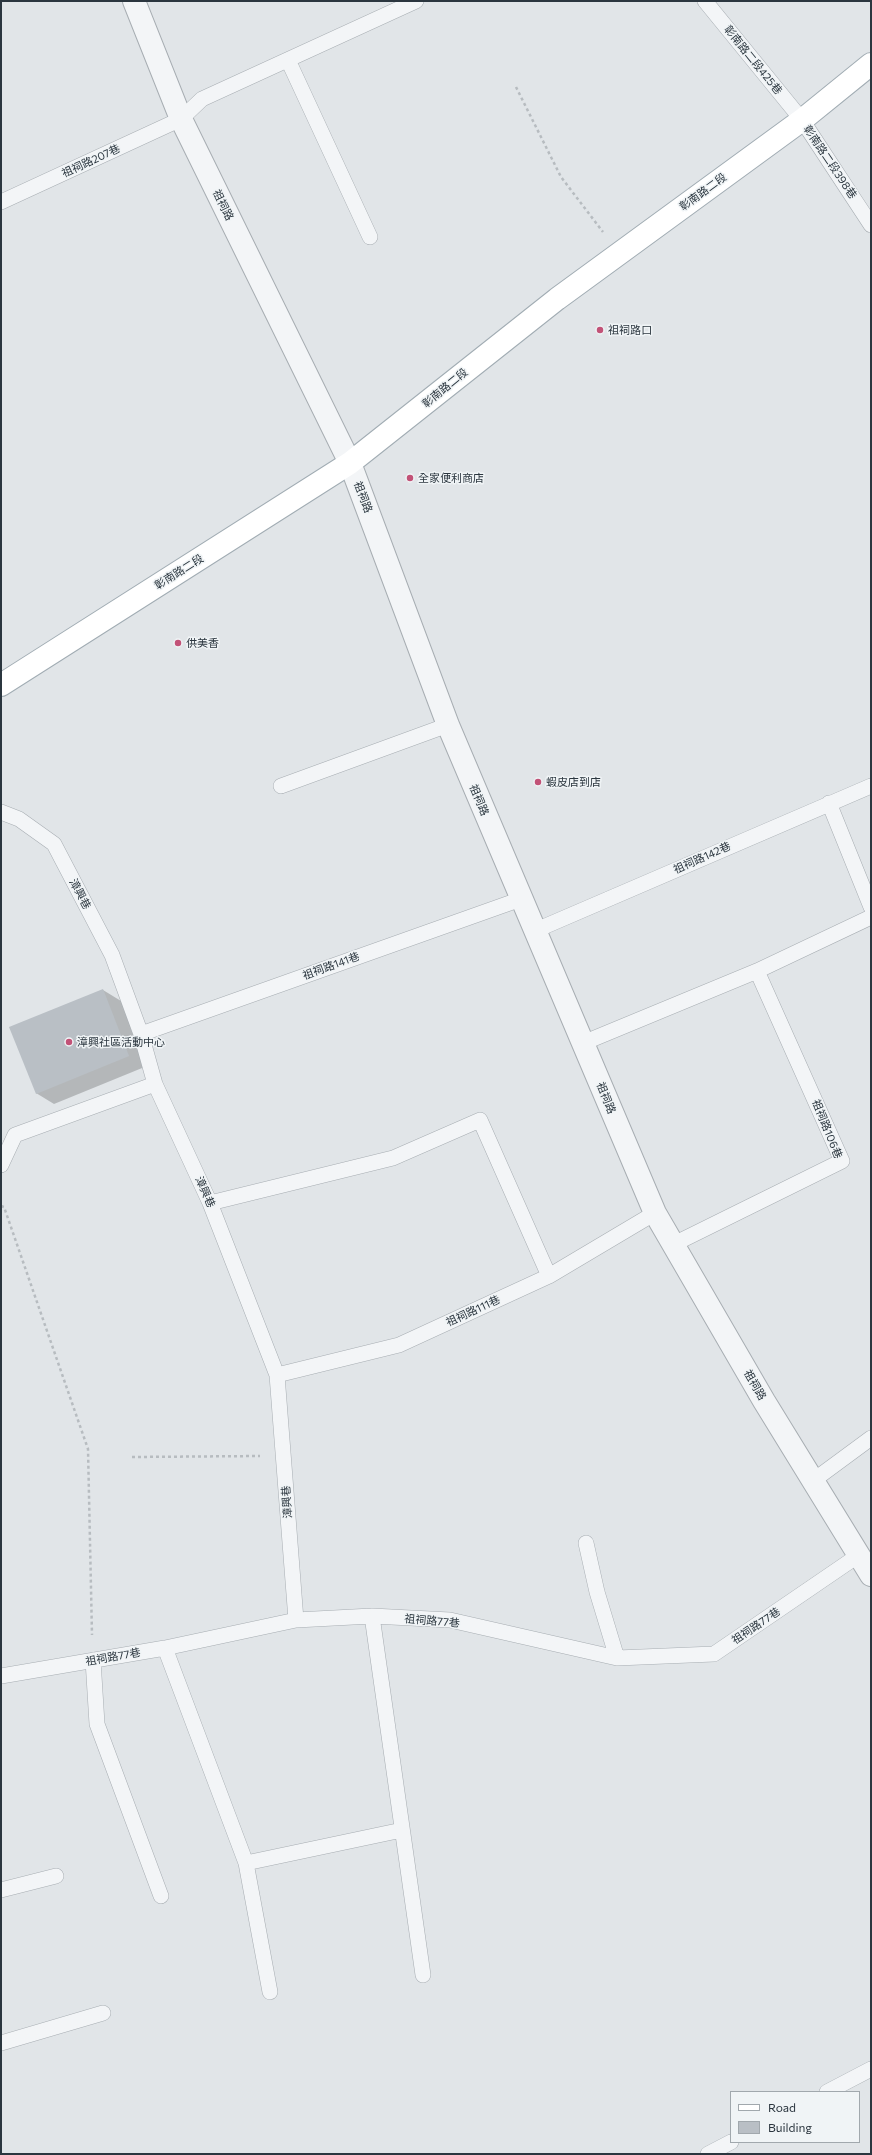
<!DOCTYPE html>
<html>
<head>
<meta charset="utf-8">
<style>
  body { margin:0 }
  #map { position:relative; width:872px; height:2155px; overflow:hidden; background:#e1e5e8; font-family:Commissioner,sans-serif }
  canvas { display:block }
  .frame { position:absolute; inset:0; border:2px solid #2b363f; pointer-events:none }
  .legend { position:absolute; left:730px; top:2091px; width:130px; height:52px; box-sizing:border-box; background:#f0f4f6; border:1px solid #a1a8ad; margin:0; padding:5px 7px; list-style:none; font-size:12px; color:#2b363f }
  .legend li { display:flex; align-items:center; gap:8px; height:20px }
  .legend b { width:20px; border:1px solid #a1a8ad }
</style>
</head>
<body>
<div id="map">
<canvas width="872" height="2155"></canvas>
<div class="frame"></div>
<ul class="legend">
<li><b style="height:5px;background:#fff"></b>Road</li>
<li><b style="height:11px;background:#b9bfc5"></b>Building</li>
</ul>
</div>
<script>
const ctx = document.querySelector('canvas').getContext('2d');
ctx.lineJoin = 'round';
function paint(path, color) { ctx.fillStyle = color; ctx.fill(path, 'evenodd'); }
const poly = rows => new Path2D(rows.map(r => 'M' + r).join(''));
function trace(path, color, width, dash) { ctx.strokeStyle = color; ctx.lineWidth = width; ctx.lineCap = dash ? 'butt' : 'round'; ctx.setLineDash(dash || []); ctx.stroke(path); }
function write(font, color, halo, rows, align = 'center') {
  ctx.font = font + ' Commissioner,"Noto Sans TC",sans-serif'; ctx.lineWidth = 3; ctx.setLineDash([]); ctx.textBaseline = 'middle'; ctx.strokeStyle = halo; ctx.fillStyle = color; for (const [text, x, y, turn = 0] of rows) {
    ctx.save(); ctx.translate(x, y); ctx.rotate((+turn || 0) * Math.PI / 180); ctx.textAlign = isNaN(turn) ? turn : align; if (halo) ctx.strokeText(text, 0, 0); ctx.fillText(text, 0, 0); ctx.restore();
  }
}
const shadow = poly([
  [103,990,121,1001,147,1066,54,1104,36,1093]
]);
const building = poly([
  [103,989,129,1056,36,1094,9,1027]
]);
const path = poly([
  [516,87,561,177,603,232],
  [1,1206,4,1207,88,1449,92,1635],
  [132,1457,260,1456]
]);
const service = poly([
  [705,1,802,120,871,225],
  [288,60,370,237],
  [1,202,181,119,202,99,416,1],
  [281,786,448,725],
  [829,803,871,907],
  [1,812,19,819,54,844,112,955,141,1034,155,1084,210,1203,277,1375,296,1620],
  [534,931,871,786],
  [141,1034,521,899],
  [583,1043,757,971,871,917],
  [1,1165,15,1135,155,1084],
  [210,1203,393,1158,480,1120,549,1276],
  [674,1244,842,1161,757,971],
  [277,1375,399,1345,549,1276,655,1213],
  [814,1480,871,1438],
  [586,1543,597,1592,617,1658],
  [372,1616,423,1975],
  [165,1648,246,1863,270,1992],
  [93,1660,97,1724,161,1896],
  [1,1676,165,1648,296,1620,372,1616,450,1620,617,1658,714,1654,859,1555],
  [246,1863,402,1830],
  [1,1890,56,1876],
  [1,2043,103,2013],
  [827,2092,871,2069],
  [708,2154,731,2142]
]);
const tertiary = poly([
  [134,1,181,119,350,463,448,725,655,1213,764,1401,871,1575]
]);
const primary = poly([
  [1,685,350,463,557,299,802,120,871,64]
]);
const markers = [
  [600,330,4,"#c25277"],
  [410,478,4,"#c25277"],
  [178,643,4,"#c25277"],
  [538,782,4,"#c25277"],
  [69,1042,4,"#c25277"]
];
const streetNames = [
  ["彰南路二段425巷",753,60,51],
  ["祖祠路207巷",91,161,-25],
  ["彰南路二段398巷",830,162,56],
  ["彰南路二段",703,192,-36],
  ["祖祠路",223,205,64],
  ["彰南路二段",445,388,-39],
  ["祖祠路",363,497,69],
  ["彰南路二段",179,572,-32],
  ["祖祠路",479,800,67],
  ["祖祠路142巷",702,858,-24],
  ["漳興巷",80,894,62],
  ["祖祠路141巷",331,966,-20],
  ["祖祠路",606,1098,68],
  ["祖祠路106巷",827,1129,68],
  ["漳興巷",205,1192,66],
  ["祖祠路111巷",473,1311,-25],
  ["祖祠路",755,1385,60],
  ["漳興巷",287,1502,-94],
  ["祖祠路77巷",432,1621,5],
  ["祖祠路77巷",756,1626,-34],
  ["祖祠路77巷",113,1657,-10]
];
const poiNames = [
  ["祖祠路口",608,330],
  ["全家便利商店",418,478],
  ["供美香",186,643],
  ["蝦皮店到店",546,782],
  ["漳興社區活動中心",77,1042]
];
paint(shadow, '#0003');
paint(building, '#b9bfc5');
trace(service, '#a7adb2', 16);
trace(tertiary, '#a7adb2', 24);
trace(primary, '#a1acb3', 24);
trace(path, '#b7bcc0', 2.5, [3, 3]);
trace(service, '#f3f5f7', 15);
trace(tertiary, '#f3f5f7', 22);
trace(primary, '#fff', 22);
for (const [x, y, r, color] of markers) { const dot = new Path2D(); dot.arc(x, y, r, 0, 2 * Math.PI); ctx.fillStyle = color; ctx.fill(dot); trace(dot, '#f0f4f6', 1.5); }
write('11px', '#2b363f', '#f0f4f6', streetNames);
write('11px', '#2b363f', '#f0f4f6', poiNames, 'left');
</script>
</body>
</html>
